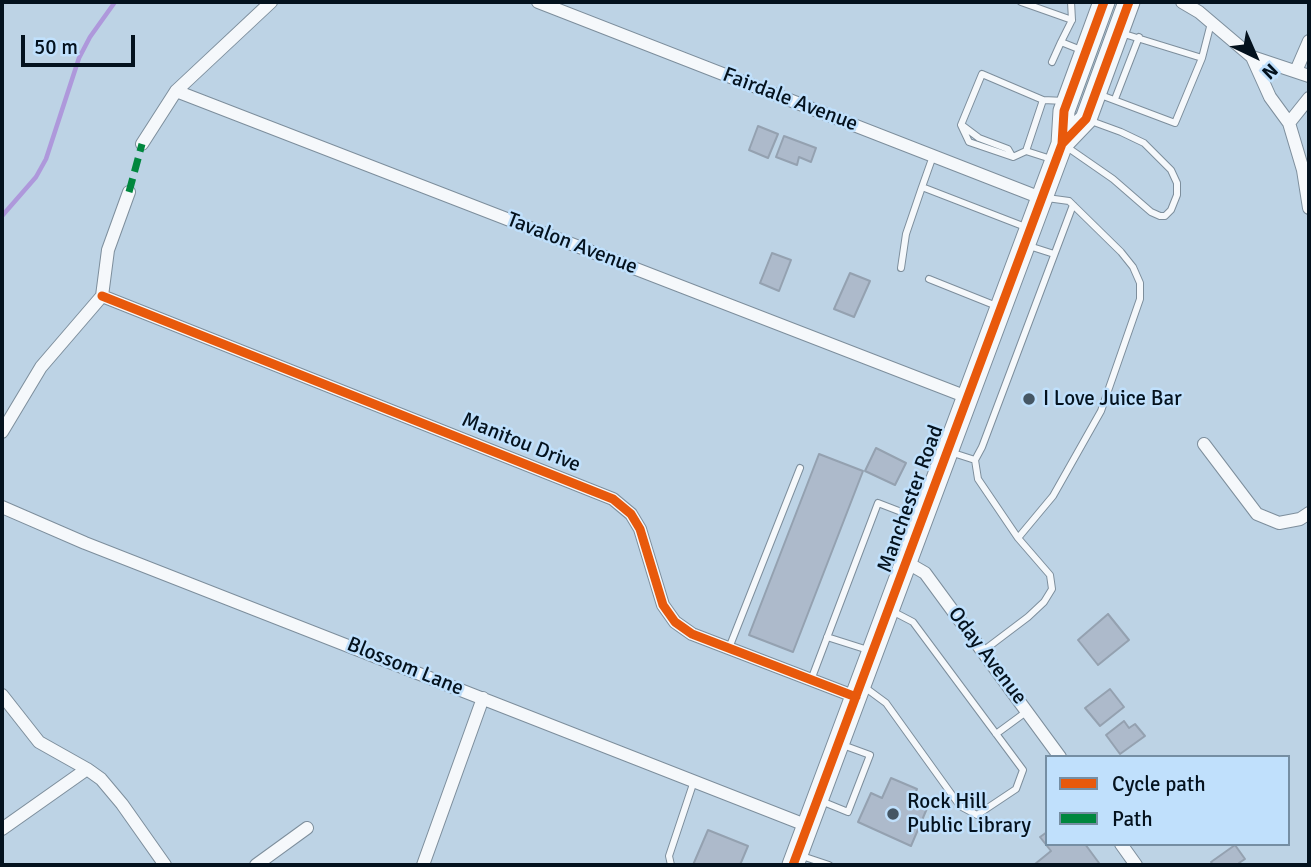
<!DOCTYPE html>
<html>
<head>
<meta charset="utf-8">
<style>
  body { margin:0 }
  #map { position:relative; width:1311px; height:867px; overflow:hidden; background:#bdd3e5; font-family:Signika,sans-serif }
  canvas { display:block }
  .frame { position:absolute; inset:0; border:4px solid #04121e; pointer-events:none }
  .legend { position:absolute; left:1045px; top:755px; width:245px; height:91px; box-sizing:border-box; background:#c0e0fc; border:2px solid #758ea3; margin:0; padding:9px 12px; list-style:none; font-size:21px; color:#04121e }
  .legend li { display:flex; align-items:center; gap:14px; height:35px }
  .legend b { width:35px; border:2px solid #758ea3 }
  .north { position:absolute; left:1220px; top:21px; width:70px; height:70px; -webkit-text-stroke:5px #c0e0fc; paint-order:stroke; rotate:136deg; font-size:19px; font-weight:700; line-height:28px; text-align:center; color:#04121e }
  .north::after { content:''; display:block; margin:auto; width:24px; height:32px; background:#04121e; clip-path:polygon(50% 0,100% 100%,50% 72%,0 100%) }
  .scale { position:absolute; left:21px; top:35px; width:114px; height:32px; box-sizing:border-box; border:4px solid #04121e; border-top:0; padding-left:9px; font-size:21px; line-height:24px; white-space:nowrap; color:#04121e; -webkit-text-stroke:5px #c0e0fc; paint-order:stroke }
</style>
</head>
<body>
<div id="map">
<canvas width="1311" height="867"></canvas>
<div class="frame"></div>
<ul class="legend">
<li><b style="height:9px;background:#e8590c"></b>Cycle path</li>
<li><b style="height:9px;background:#00873e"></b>Path</li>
</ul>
<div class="north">N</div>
<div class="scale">50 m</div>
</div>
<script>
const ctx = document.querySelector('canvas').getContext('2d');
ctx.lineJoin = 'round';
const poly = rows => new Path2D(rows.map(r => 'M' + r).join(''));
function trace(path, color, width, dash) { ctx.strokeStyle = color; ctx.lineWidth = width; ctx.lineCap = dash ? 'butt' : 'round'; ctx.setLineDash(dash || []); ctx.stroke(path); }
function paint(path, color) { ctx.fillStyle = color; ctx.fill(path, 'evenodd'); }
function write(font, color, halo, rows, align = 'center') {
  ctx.font = font + ' Signika,sans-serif'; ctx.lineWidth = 5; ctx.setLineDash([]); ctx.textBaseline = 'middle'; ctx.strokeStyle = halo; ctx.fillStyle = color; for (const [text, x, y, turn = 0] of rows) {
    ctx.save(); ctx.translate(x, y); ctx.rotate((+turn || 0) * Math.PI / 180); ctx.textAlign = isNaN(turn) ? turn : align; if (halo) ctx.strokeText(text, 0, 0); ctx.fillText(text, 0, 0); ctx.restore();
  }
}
const stream = poly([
  [2,216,36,177,46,159,79,58,90,37,115,2]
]);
const building = poly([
  [758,126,778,134,768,158,749,150,758,126],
  [784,136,816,148,811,162,799,157,797,165,776,157,784,136],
  [772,253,791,260,779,291,760,283,772,253],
  [850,273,870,281,854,317,834,309,850,273],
  [876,448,906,463,895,485,865,471,876,448],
  [819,454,863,471,793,652,749,635,819,454],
  [1108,614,1129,640,1098,665,1078,640,1108,614],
  [1110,689,1124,707,1100,726,1085,708,1110,689],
  [1124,721,1129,728,1135,724,1145,736,1120,754,1106,735,1124,721],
  [891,778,917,789,912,800,928,806,911,846,858,822,871,793,882,798,891,778],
  [708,830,748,846,740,865,693,865,708,830],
  [1047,832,1047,844,1085,844,1099,863,1096,865,1037,865,1035,864,1051,851,1040,837,1047,832],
  [1235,845,1245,859,1239,863,1240,865,1213,865,1211,862,1235,845]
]);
const lane = poly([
  [1021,2,1072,20,1061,42,1081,50],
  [1071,2,1072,20],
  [1121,33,1202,58],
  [1052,62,1061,42],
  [1098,94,1175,123,1202,58,1211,23],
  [1115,99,1139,37],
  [1043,100,1026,151,1013,157,969,142,961,125,982,74,1043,100,1065,101],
  [963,126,979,138,1008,149,1012,156],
  [1064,145,1113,179,1151,212,1160,216,1165,216,1171,210,1177,195,1177,183,1171,170,1144,143,1121,132,1091,121],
  [1026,151,1051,159],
  [933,156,922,187,1028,228],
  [1029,246,1054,254],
  [901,268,906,234,922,187],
  [929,279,999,307],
  [950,452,975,460,978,479,1018,538,1053,496,1101,411,1140,299,1140,283,1133,267,1121,252,1069,201,1047,198],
  [975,460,982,447,1073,205],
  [827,637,868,650],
  [729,648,800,468],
  [983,651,1028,617,1044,602,1052,589,1050,575,1018,538],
  [811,680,878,503,917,518],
  [863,686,886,703,960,806,977,815,1016,789,1023,770,913,622,890,610],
  [996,734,1026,712],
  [821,801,848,812,870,755,840,744],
  [799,855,829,865],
  [671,865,669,856,694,781]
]);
const street = poly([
  [538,2,1041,198],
  [1182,2,1199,12,1252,57,1270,97,1289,123,1303,170,1309,208],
  [1252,57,1309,76],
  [1296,71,1309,41],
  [176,91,967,397],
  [1289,123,1309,98],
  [142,144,176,91,271,2],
  [102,296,613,499,631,514,640,529,663,605,675,622,692,634,856,697],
  [2,432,41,367,102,296,108,250,129,192],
  [1204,444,1257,514,1279,523,1300,519,1309,513],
  [2,507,85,543,808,826],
  [906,562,925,573,1060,757],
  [2,695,39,742,87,769,101,779,122,804,165,865],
  [2,829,87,769],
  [1121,844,1136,865],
  [256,865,307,828],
  [423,865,483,698]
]);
const primary = poly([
  [1062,144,1086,119,1129,2],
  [793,865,1062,144,1064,111,1104,2]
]);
const quiet = poly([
  [129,192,142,144]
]);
const cycleway = poly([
  [1062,144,1086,119,1129,2],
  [102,296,613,499,631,514,640,529,663,605,675,622,692,634,856,697],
  [793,865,1062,144,1064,111,1104,2]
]);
const markers = [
  [1029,399,7,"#455664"],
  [893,814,7,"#455664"]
];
const streetNames = [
  ["Fairdale Avenue",790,100,21],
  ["Tavalon Avenue",572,244,21],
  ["Manitou Drive",521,443,22],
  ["Manchester Road",911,499,-70],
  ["Oday Avenue",987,656,53],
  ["Blossom Lane",405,667,22]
];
const poiNames = [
  ["I Love Juice Bar",1043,399],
  ["Rock Hill",907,802],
  ["Public Library",907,826]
];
trace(stream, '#ae98db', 4.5);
paint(building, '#adbacb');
trace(building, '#94a1b0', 2);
trace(lane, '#7d8e9c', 8);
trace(street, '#7d8e9c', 14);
trace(primary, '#7d8e9c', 23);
trace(lane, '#f5f8fb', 6);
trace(street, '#f5f8fb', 12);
trace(primary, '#f5f8fb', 21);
trace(quiet, '#00873e', 7, [14, 7]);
trace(cycleway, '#e8590c', 9);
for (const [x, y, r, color] of markers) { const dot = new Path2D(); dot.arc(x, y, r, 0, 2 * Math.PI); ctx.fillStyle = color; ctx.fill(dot); trace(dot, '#c0e0fc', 2.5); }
write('21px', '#04121e', '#c0e0fc', streetNames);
write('21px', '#04121e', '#c0e0fc', poiNames, 'left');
</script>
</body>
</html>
